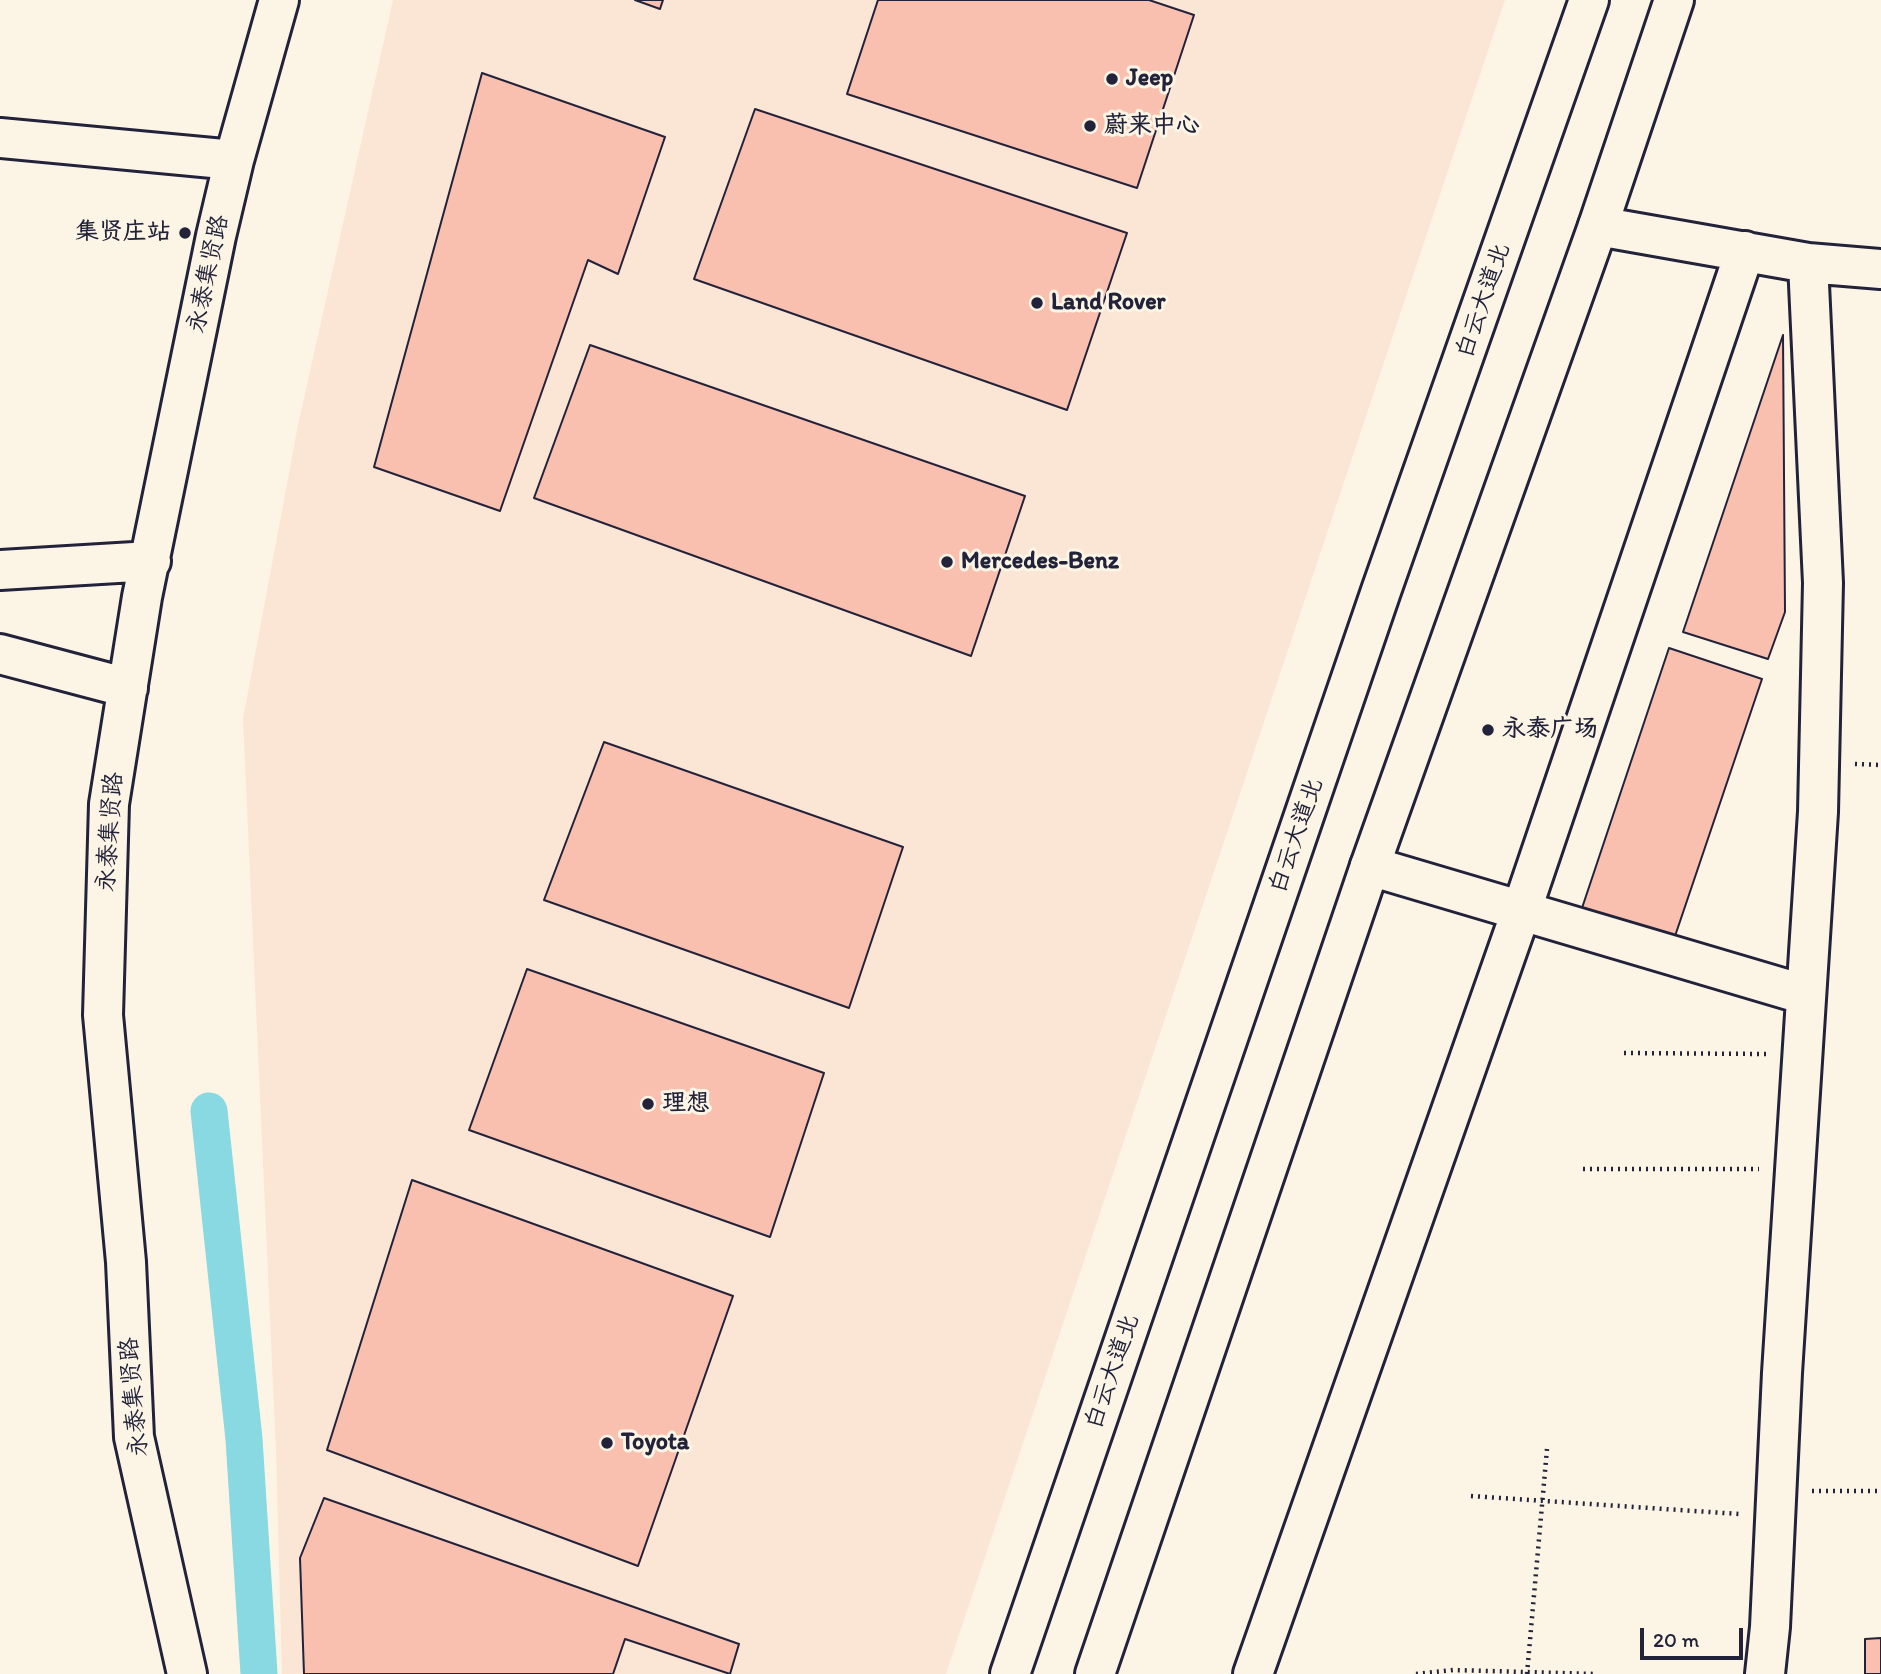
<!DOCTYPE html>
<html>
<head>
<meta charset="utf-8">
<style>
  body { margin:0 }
  #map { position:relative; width:1881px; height:1674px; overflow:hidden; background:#fcf5e5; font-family:Itim,sans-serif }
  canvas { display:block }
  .scale { position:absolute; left:1640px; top:1628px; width:103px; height:32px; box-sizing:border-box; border:4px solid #22223b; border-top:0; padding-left:9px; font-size:21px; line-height:24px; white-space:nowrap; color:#22223b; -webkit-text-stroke:5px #fcf5e5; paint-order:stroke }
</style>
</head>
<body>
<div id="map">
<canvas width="1881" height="1674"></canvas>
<div class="scale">20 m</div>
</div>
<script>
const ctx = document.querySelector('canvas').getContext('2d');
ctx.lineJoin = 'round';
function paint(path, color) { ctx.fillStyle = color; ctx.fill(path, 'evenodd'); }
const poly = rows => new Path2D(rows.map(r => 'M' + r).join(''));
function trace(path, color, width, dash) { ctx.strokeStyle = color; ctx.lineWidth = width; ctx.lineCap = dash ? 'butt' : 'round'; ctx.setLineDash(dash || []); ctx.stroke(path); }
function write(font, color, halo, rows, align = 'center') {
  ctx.font = font + ' Itim,"LXGW WenKai TC",sans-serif'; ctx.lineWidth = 6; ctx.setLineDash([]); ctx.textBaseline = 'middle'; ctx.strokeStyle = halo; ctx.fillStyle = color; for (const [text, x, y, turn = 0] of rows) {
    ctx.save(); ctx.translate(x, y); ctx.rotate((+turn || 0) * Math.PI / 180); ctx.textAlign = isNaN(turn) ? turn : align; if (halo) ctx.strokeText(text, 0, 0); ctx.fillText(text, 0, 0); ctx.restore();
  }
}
const built = poly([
  [393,0,1505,0,946,1674,282,1674,276,1452,243,719,298,425]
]);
const canal = poly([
  [209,1111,244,1439,259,1674]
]);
const building = poly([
  [635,0,663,0,660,9,635,0],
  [878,0,1149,0,1194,15,1137,188,847,94,878,0],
  [482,73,665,137,618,274,588,260,500,511,374,467,482,73],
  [755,109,1127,233,1067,410,694,279,755,109],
  [1783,335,1785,612,1768,659,1683,632,1783,335],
  [590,345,1025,496,971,656,534,498,590,345],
  [1669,648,1762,679,1672,945,1580,914,1669,648],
  [604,742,903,847,849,1008,544,900,604,742],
  [527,969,824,1073,770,1237,469,1130,527,969],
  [412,1180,733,1296,638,1566,327,1450,412,1180],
  [324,1498,739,1644,730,1674,625,1639,613,1674,304,1674,300,1558,324,1498],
  [1881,1638,1881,1674,1865,1674,1865,1639,1881,1638]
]);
const path = poly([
  [1855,764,1881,765],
  [1624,1053,1766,1054],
  [1583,1169,1759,1169],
  [1812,1491,1881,1491],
  [1471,1496,1739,1514],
  [1416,1674,1453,1670,1596,1674],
  [1527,1674,1547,1449]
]);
const minor = poly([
  [0,138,234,160],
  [1598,226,1808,263,1881,269],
  [0,570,151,561],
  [0,654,128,688],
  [1370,866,1806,995],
  [187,1674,134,1437,126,1262,103,1015,109,804,142,597,216,236,234,160,279,0],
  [1253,1674,1522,909,1745,251],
  [1765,1674,1770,1627,1782,1373,1818,812,1823,583,1808,263]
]);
const highway = poly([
  [1010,1674,1381,591,1589,0],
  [1095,1674,1370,866,1598,226,1674,0]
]);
const markers = [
  [1112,79,7,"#22223b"],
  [1090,126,7,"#22223b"],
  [185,233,7,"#22223b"],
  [1037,303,7,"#22223b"],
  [947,562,7,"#22223b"],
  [1488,730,7,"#22223b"],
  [648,1104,7,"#22223b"],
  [607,1443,7,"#22223b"]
];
const poiNames = [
  ["Jeep",1126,79],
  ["蔚来中心",1104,126],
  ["集贤庄站",171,233,"right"],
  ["Land Rover",1051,303],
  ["Mercedes-Benz",961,562],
  ["永泰广场",1502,730],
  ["理想",662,1104],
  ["Toyota",621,1443]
];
const streetNames = [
  ["永泰集贤路",209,274,-78],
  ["白云大道北",1484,301,-71],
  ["永泰集贤路",111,832,-86],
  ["白云大道北",1297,836,-71],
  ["白云大道北",1113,1372,-71],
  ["永泰集贤路",135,1397,-95]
];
paint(built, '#fbe5d5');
trace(canal, '#88d9e1', 37);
paint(building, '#f9c0af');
trace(building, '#22223b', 2);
trace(minor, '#22223b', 44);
trace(highway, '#22223b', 44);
trace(path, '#22223b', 4.5, [2, 5]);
trace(minor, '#fcf5e5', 38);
trace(highway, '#fcf5e5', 38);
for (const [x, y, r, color] of markers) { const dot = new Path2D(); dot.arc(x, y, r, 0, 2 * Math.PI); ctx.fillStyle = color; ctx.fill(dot); trace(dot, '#fcf5e5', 2.5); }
write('bold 24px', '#22223b', '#fcf5e5', poiNames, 'left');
write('24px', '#22223b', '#fcf5e5', streetNames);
</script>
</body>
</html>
